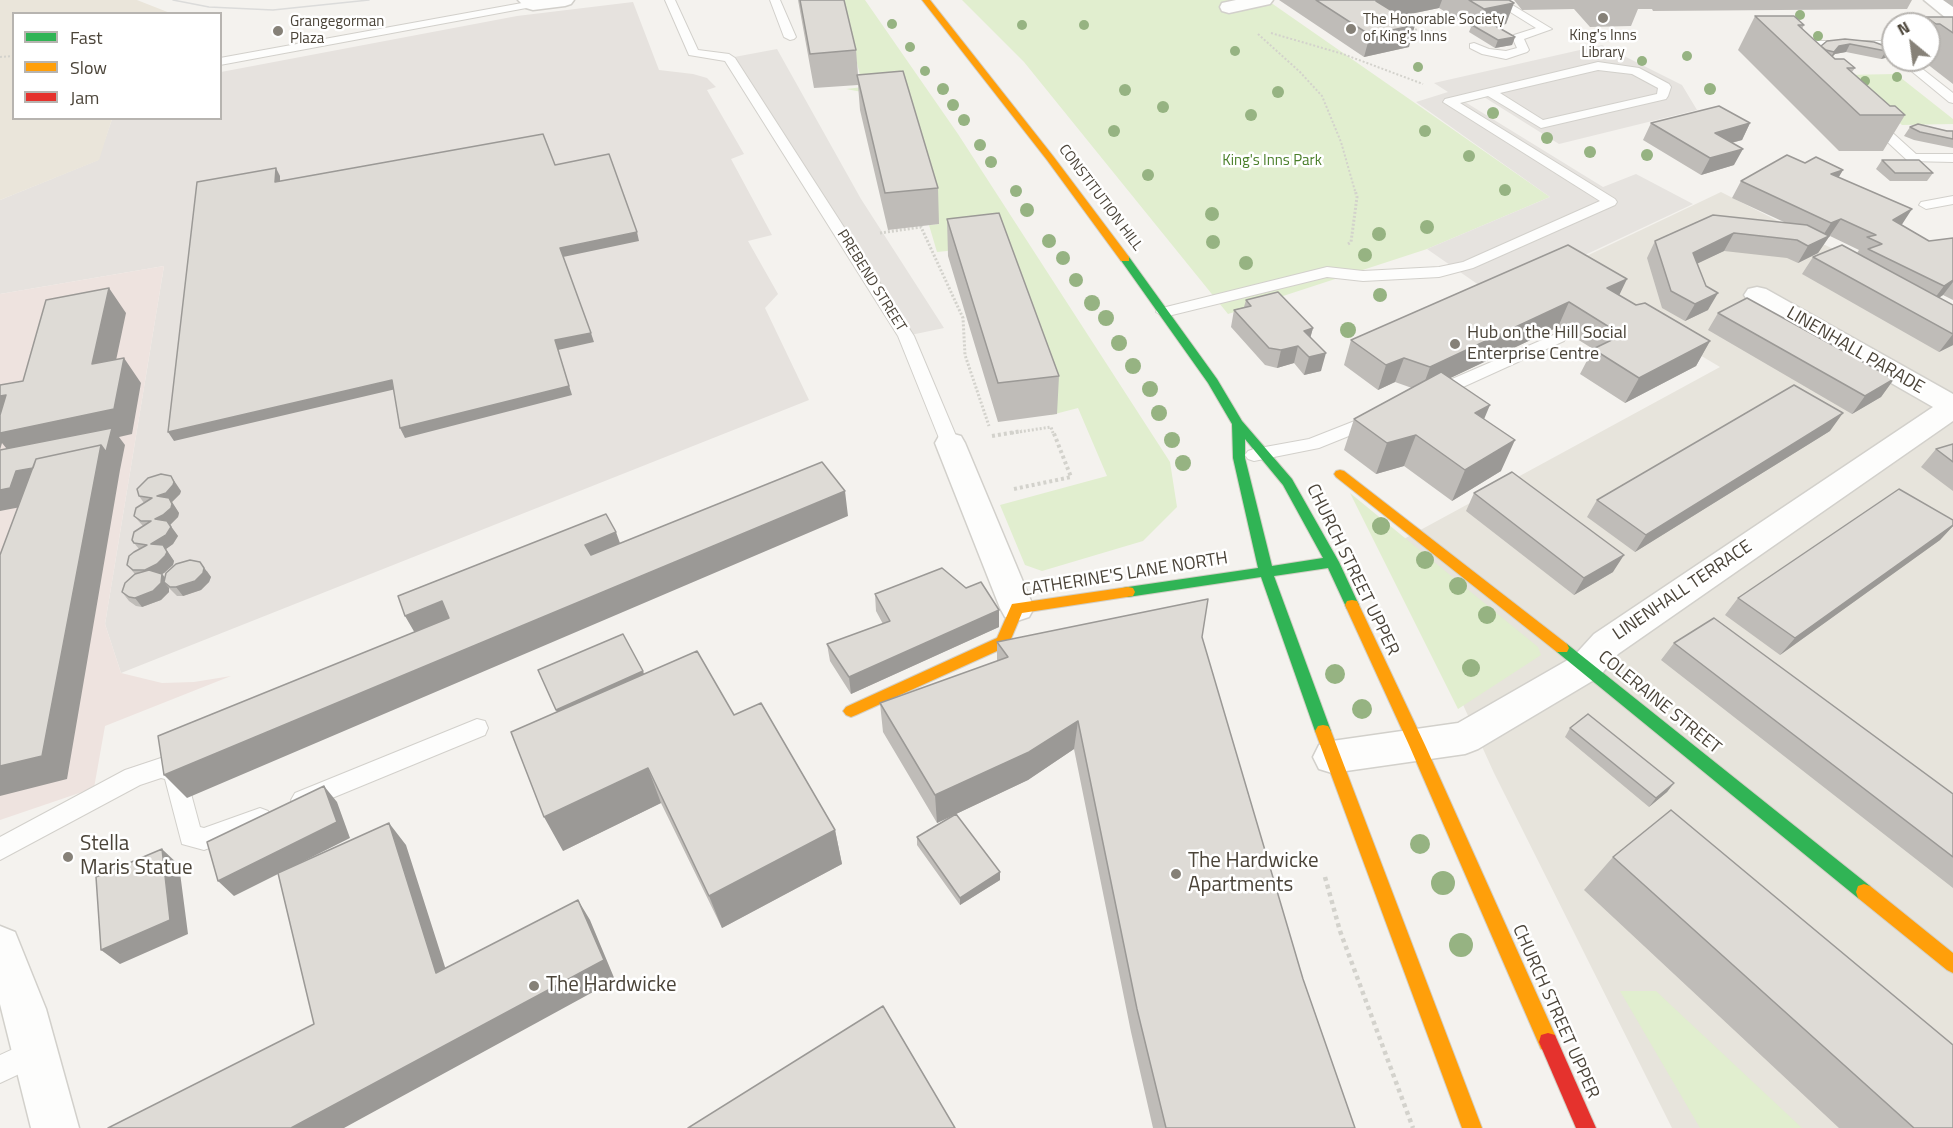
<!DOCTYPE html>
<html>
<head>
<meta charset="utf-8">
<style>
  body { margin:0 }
  #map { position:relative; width:1953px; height:1128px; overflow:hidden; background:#f4f2ee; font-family:"Titillium Web",sans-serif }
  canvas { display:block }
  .legend { position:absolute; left:12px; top:12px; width:210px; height:108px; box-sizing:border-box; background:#fff; border:2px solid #b7b4b0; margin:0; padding:8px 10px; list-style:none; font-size:18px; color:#4b4439 }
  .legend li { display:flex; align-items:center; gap:12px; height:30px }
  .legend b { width:30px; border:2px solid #b7b4b0 }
  .north { position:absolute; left:1881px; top:12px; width:60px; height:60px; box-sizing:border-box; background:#fff; border:2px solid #b7b4b0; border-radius:50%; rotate:331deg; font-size:16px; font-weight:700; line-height:24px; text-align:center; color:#4b4439 }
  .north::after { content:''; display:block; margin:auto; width:21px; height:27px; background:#868178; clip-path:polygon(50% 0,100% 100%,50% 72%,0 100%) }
</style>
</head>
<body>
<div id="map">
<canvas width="1953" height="1128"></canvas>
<ul class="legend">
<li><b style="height:8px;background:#30b455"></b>Fast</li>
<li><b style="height:8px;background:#ff9f0a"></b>Slow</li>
<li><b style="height:8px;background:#e5322d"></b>Jam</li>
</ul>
<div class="north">N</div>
</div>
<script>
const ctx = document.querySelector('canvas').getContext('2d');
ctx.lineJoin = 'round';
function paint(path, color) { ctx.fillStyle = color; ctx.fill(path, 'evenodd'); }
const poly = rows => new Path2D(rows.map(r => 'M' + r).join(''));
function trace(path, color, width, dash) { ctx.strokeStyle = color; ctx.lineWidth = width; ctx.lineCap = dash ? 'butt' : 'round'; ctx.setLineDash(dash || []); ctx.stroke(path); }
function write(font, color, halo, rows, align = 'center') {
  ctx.font = font + ' "Titillium Web",sans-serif'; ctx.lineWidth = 5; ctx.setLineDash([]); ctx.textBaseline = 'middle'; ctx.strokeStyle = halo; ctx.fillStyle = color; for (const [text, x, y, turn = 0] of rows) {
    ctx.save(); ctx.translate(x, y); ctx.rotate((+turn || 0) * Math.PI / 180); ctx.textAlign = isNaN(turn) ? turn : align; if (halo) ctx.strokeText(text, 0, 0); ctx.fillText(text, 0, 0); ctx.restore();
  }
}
const residential = poly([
  [1721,192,1953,310,1953,1128,1672,1128,1494,773,1391,546,1720,367,1557,270]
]);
const industrial = poly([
  [633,2,659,70,693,74,707,78,716,87,707,90,744,154,731,159,772,235,748,241,778,294,765,308,809,400,121,673,105,624,164,266,0,294,0,200,98,160,112,119,220,118,221,72,517,16]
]);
const education = poly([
  [0,0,137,0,170,13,14,14,14,118,112,119,99,160,0,200]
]);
const medical = poly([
  [164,266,105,624,121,673,162,683,194,682,231,676,105,726,94,788,0,820,0,294]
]);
const green = poly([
  [841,0,865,0,958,134,1170,462,1177,507,1143,541,1042,571,1025,565,1000,505,1107,476,1078,408,1051,415,1040,368,996,246,937,252,929,225,939,224,904,100,846,89,863,87],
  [962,0,1267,0,1550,197,1427,249,1228,314,1024,62],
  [1896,74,1953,119,1953,124,1902,125,1843,75],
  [1350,493,1538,647,1541,655,1458,709],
  [1620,991,1656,991,1802,1128,1700,1128]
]);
const parking = poly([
  [1602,45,1682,85,1697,110,1559,144,1484,97,1465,102,1603,187,1636,174,1693,204,1496,297,1427,249,1550,197,1416,102,1448,92,1434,83],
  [777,49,861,199,944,328,906,336,729,58]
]);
const pathFar3 = poly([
  [1411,29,1448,33],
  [1271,33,1343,54,1423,84],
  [1258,34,1300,72,1322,96,1341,142,1355,191],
  [0,57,14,56]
]);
const pathFar2 = poly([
  [880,233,921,227,963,318,965,355,989,426],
  [1348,244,1351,242,1357,197,1355,190],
  [1012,433,1051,427,1053,433]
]);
const pathFar1 = poly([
  [992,436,1022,431],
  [1014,489,1071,477,1053,431]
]);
const path = poly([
  [1325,877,1340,931,1413,1128]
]);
const lane = poly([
  [665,0,675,0,698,50,729,54,735,58,914,336,959,443,956,447,944,447,941,443,898,336,725,61,689,55,665,0],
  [770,0,780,0,796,37,794,39,790,40,784,37,770,0],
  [1491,0,1504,0,1552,29,1524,39,1529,50,1527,52,1506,59,1482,54,1470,48,1470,44,1474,43,1489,49,1506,51,1517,48,1512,37,1514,35,1536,28,1491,0],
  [533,1,538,4,537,6,220,65,220,58,533,1],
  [1794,41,1893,41,1893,47,1790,46,1790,42,1794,41],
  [1898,60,1911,60,1953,93,1953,103,1949,102,1898,60],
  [1598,62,1639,68,1669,84,1671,87,1668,96,1666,99,1541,128,1488,96,1460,103,1615,199,1617,202,1615,205,1473,268,1439,277,1363,281,1327,277,1164,317,1156,312,1158,309,1327,267,1363,271,1439,267,1463,262,1600,201,1443,102,1445,99,1598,62],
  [1598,70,1632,74,1658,88,1657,94,1543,120,1500,93,1598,70],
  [1871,116,1875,117,1916,154,1953,154,1953,162,1908,161,1867,123,1865,120,1867,117,1871,116],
  [1953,196,1953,204,1926,209,1919,205,1921,202,1953,196],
  [1558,333,1564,335,1566,338,1564,341,1441,397,1429,397,1427,393,1429,389,1558,333],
  [1375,413,1381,415,1384,419,1381,423,1319,448,1254,461,1248,459,1245,455,1248,451,1254,449,1309,439,1375,413],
  [477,719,485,721,488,728,485,735,303,810,295,807,291,800,295,793,477,719],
  [161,758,183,764,200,827,204,828,260,808,268,811,272,818,268,825,204,850,182,844,165,779,161,778,140,785,0,860,0,837,125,770,161,758],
  [35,1039,45,1042,48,1052,45,1062,0,1083,0,1055,35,1039]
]);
const street = poly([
  [518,0,574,0,571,4,565,6,533,10,526,8,518,0],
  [1236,0,1273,0,1270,4,1229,13,1222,11,1220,7,1222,3,1236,0],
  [1924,0,1945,0,1953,5,1953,20,1946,18,1924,0],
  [1757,287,1766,289,1953,394,1953,421,1618,654,1599,677,1478,749,1465,754,1332,773,1319,769,1313,757,1319,745,1332,741,1458,723,1573,657,1594,634,1933,407,1748,301,1744,295,1748,289,1757,287],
  [950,433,961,436,965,443,1034,608,1029,617,1017,621,1005,617,1000,608,935,443,939,436,950,433],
  [0,926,15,932,46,1009,79,1128,31,1128,0,1004,0,926]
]);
const fast = poly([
  [1125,256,1129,257,1217,379,1242,421,1292,479,1339,562,1359,605,1357,609,1347,609,1328,568,1274,576,1331,731,1328,736,1323,737,1318,736,1315,731,1261,577,1128,597,1123,596,1121,592,1123,588,1128,587,1258,568,1233,458,1232,424,1208,383,1120,259,1125,256],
  [1245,439,1283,485,1323,558,1272,566,1245,458,1245,439],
  [1562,642,1567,644,1870,886,1872,892,1870,898,1864,900,1858,898,1557,652,1555,648,1557,644,1562,642]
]);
const slow = poly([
  [922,0,930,0,1053,156,1129,257,1129,261,1121,261,1047,160,922,0],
  [1340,470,1344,471,1567,644,1569,648,1567,652,1557,652,1336,477,1334,474,1336,471,1340,470],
  [1128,587,1133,588,1135,592,1133,596,1022,613,1008,646,856,715,851,717,846,715,843,711,846,707,997,638,1012,604,1128,587],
  [1352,600,1357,601,1359,605,1425,745,1555,1035,1557,1042,1555,1049,1548,1051,1541,1049,1409,745,1345,605,1347,601,1352,600],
  [1323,725,1328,726,1331,731,1482,1128,1462,1128,1315,731,1318,726,1323,725],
  [1864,884,1870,886,1953,953,1953,973,1947,970,1858,898,1856,892,1858,886,1864,884]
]);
const jam = poly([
  [1548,1033,1555,1035,1596,1128,1576,1128,1539,1042,1541,1035,1548,1033]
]);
const tram = poly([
  [173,0,209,7,273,10,369,0]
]);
const trees = [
  [1800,15,5],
  [892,24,5],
  [1022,25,5],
  [1084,25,5],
  [1818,36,5],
  [910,47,5],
  [1235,51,5],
  [1687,56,5],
  [1642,61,5],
  [1418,67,5],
  [925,71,5],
  [1897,77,5],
  [1865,81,5],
  [943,89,6],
  [1710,89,6],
  [1125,90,6],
  [1278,92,6],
  [953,105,6],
  [1163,107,6],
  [1493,113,6],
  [1251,115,6],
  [964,120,6],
  [1114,131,6],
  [1425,131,6],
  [1547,138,6],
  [980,145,6],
  [1590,152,6],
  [1647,155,6],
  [1469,156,6],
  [991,162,6],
  [1148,175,6],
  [1505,190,6],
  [1016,191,6],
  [1027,210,7],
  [1212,214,7],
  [1427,227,7],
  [1379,234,7],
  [1049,241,7],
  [1213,242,7],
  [1365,255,7],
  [1063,258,7],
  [1246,263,7],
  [1076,280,7],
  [1380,295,7],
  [1092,303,8],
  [1106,318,8],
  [1348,330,8],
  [1119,343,8],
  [1133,366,8],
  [1150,389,8],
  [1159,413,8],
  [1172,440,8],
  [1183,463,8],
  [1381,526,9],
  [1425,560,9],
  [1458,586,9],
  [1487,615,9],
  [1471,668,9],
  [1335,674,10],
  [1362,709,10],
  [1420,844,10],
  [1443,883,12],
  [1461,945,12]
];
const wall = poly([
  [798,0,844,0,856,50,858,75,938,188,939,224,888,230,860,110,858,85,814,88],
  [1279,0,1509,0,1506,24,1496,26,1515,37,1512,45,1495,48,1469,32,1471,27,1439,8,1401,16,1409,47,1364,57],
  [1514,0,1912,0,1907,9,1653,11,1652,9,1638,9,1631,26,1590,27,1574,9,1522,10],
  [1943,0,1953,0,1953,7],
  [1755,16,1804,25,1802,29,1821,46,1827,41,1893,48,1889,57,1881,59,1846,52,1835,54,1833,56,1835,59,1855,68,1852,72,1890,106,1905,115,1883,151,1839,151,1738,50],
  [1926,17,1953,17,1953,84,1922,60,1929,60,1929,24,1922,24],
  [1651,123,1750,123,1742,140,1732,143,1734,165,1701,175,1643,140],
  [1910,127,1953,131,1953,148,1914,140,1904,136],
  [1882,160,1933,173,1927,181,1890,181,1876,169],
  [1805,163,1843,170,1838,177,1902,225,1929,241,1953,238,1953,300,1943,295,1939,298,1953,305,1953,345,1939,352,1802,274,1813,257,1857,253,1859,250,1830,236,1829,237,1818,253,1798,263,1787,258,1724,251,1697,263,1708,310,1685,321,1662,308,1647,258,1655,241,1784,222,1732,198,1741,181],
  [947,219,1059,376,1057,414,998,422,948,256],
  [1568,245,1619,295,1636,305,1710,341,1696,366,1625,403,1580,374,1593,349,1558,327,1450,378,1484,419,1501,471,1452,501,1404,466,1376,474,1344,450,1354,419,1412,388,1395,382,1378,390,1344,365,1351,340],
  [1246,300,1313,328,1310,338,1321,371,1304,375,1294,363,1277,368,1265,365,1231,327,1234,310,1244,307],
  [1718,313,1894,379,1881,397,1852,414,1708,330],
  [1830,431,1635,552,1587,517,1597,500],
  [1953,444,1953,491,1921,467,1936,449],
  [181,491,180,494,172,502,179,513,178,517,170,525,178,536,173,544,166,549,174,561,173,565,164,573,162,574,165,577,207,571,211,577,209,582,201,590,183,596,177,596,169,588,169,592,161,600,142,607,136,606,129,601,122,592,135,574,127,565,139,549,134,543,143,526,134,516,144,503,139,496],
  [1474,493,1613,572,1574,595,1466,511],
  [1953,520,1953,526,1940,540,1780,655,1725,615,1738,598],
  [966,588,999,610,999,627,851,694,830,661,827,644,883,624,876,611,875,594],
  [1202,637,1303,979,1355,1128,1153,1128,1131,1032,1074,749,1028,780,937,823,883,732,880,703,997,661,997,642],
  [1674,643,1953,794,1953,888,1661,660],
  [644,674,734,715,835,830,842,864,722,928,661,803,563,851],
  [1570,728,1674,783,1667,792,1649,807,1565,737],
  [917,837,1000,872,1000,880,960,905,917,845],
  [1613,857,1953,1128,1839,1128,1584,890]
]);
const shadedWall = poly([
  [1381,0,1442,0,1439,8,1371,22,1376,1],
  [1514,3,1506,24,1480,30,1478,28,1484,9],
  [1415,25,1409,47,1364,57,1370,35],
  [1515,37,1512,45,1495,48,1498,40],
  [1850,44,1846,52,1835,54,1829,60,1834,52,1839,46],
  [1893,49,1889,57,1881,59,1886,51],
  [1750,123,1742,140,1707,149,1715,133],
  [1743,149,1734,165,1701,175,1710,158],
  [276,168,280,176,280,191,275,182],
  [1843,170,1833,187,1831,174],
  [1912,209,1901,226,1893,220],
  [1841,219,1818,253,1798,263,1808,246,1820,240,1831,223],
  [637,232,639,241,563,257,560,248],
  [1734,233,1724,251,1684,270,1693,253],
  [1627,279,1615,304,1607,288],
  [1953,280,1953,282,1943,295,1931,303,1944,286],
  [109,288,126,313,110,389,92,364],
  [1718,293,1708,310,1685,321,1695,304],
  [1569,302,1558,327,1421,392,1430,367],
  [1313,328,1308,346,1304,331],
  [591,333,594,342,558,350,572,395,405,438,400,428,555,340],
  [1953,334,1953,345,1939,352],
  [1710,341,1696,366,1625,403,1639,378],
  [1298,346,1294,363,1277,368,1281,350],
  [1326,353,1321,371,1304,375,1309,357],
  [124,358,141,383,132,434,119,437,125,445,120,470,67,779,0,796,0,766,26,506,0,511,0,490,16,471,101,445,109,439,15,459,2,443,0,450,0,396],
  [1404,358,1395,382,1378,390,1386,365],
  [1894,379,1881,397,1852,414,1865,396],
  [392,380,396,389,174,441,168,432],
  [1490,405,1477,436,1475,413],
  [1843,413,1830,431,1635,552,1646,535],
  [1416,435,1404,466,1376,474,1387,443],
  [1515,440,1501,471,1452,501,1465,470],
  [171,476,181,491,180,494,172,502,179,513,178,517,170,525,178,536,173,544,166,549,174,561,173,565,164,573,152,579,145,570,151,544,157,496],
  [845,491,848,516,187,798,164,775],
  [1953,525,1953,526,1940,540,1780,655,1795,638],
  [616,532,625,557,595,569,585,545],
  [1624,555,1613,572,1574,595,1584,578],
  [200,562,211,577,209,582,201,590,183,596,176,587],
  [162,574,169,583,164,582,169,588,169,592,161,600,142,607,135,598],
  [442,601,456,625,419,640,405,616],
  [999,610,999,627,851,694,849,677],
  [643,671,649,688,564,727,556,710],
  [1078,721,1074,749,1028,780,937,823,935,795],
  [648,768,661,803,563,851,544,817],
  [1674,783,1667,792,1649,807,1656,798],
  [324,786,337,802,350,838,234,896,218,881],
  [389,823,406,845,453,992,436,973],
  [835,830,842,864,722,928,709,896],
  [162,849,179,865,188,934,120,964,101,950],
  [1000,872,1000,880,960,905,960,898],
  [578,900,590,920,615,980,344,1128,291,1128]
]);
const building = poly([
  [800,0,844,0,856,50,810,54,800,0],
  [1316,0,1381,0,1376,1,1415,25,1370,35,1316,0],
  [1469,0,1509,0,1514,3,1484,9,1469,0],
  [1755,16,1794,16,1804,25,1798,25,1835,59,1844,59,1855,68,1847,68,1890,106,1895,106,1905,115,1860,115,1755,16],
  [1926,17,1953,17,1953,33,1940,24,1936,24,1926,17],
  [1487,21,1515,37,1498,40,1472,25,1487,21],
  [1845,39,1874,42,1893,49,1886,51,1850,44,1839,46,1834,52,1826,50,1821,46,1827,41,1845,39],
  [903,71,938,188,885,193,857,75,903,71],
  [1719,106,1750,123,1715,133,1743,149,1710,158,1651,123,1719,106],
  [1918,124,1947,131,1953,131,1953,139,1920,132,1910,127,1918,124],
  [543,134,555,165,609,154,637,232,560,248,591,333,555,340,569,386,400,428,392,380,168,432,197,182,276,168,275,182,543,134],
  [1787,155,1805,163,1816,157,1843,170,1831,174,1912,209,1893,220,1929,241,1953,238,1953,280,1944,286,1868,249,1882,244,1867,237,1876,235,1841,219,1831,223,1741,181,1787,155],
  [1882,160,1919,160,1933,173,1895,173,1882,160],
  [999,213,1059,376,998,383,947,219,999,213],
  [1713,215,1807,225,1829,236,1808,246,1797,240,1734,233,1693,253,1706,286,1718,293,1695,304,1671,291,1655,241,1713,215],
  [1568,245,1627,279,1607,288,1636,305,1645,303,1710,341,1639,378,1593,349,1622,335,1569,302,1430,367,1404,358,1386,365,1351,340,1568,245],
  [1842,245,1953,305,1953,334,1813,257,1842,245],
  [109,288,92,364,124,358,114,409,0,433,0,415,6,395,0,396,0,385,23,381,46,300,109,288],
  [1278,292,1313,328,1304,331,1326,353,1309,357,1298,346,1281,350,1269,348,1234,310,1251,306,1246,300,1278,292],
  [1747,298,1894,379,1865,396,1718,313,1747,298],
  [1441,372,1490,405,1475,413,1515,440,1465,470,1416,435,1387,443,1354,419,1441,372],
  [1794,385,1843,413,1646,535,1597,500,1794,385],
  [112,428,106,452,101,445,36,459,33,468,16,471,10,488,0,490,0,450,112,428],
  [1953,444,1953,462,1936,449,1953,444],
  [101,445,42,756,0,766,0,555,36,459,101,445],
  [822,462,845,491,164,775,158,736,449,618,442,601,405,616,398,596,606,514,616,532,585,545,591,555,822,462],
  [1512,472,1624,555,1584,578,1474,493,1512,472],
  [161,474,171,476,174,482,173,485,166,493,157,496,169,498,172,504,171,508,163,515,155,519,167,521,171,527,166,535,151,544,163,545,167,552,165,556,157,564,145,570,133,570,127,565,129,556,134,552,147,545,134,543,132,540,134,532,151,521,141,521,134,516,136,508,152,498,139,496,137,489,148,478,161,474],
  [1899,489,1953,520,1953,525,1795,638,1738,598,1899,489],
  [190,560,200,562,204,568,203,573,195,581,176,587,170,587,164,582,166,573,176,564,190,560],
  [942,568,966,588,981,582,999,610,849,677,827,644,890,621,875,594,942,568],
  [149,570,162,574,161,583,153,591,135,598,129,597,122,592,125,583,135,574,149,570],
  [1208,599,1202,637,1303,979,1355,1128,1166,1128,1137,1009,1078,721,1029,752,935,795,880,703,1008,657,997,642,1208,599],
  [1714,618,1953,794,1953,857,1674,643,1714,618],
  [623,634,643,671,556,710,538,670,623,634],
  [697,651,734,715,761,703,835,830,709,896,648,768,544,817,511,732,697,651],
  [1588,714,1674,783,1656,798,1570,728,1588,714],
  [324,786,337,822,218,881,207,842,324,786],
  [1671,810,1953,1045,1953,1128,1914,1128,1613,857,1671,810],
  [956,814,1000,872,960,898,917,837,956,814],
  [389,823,436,973,578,900,604,960,291,1128,108,1128,314,1024,278,873,389,823],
  [162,849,170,920,101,950,96,877,162,849],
  [883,1006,955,1128,688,1128,883,1006]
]);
const markers = [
  [1603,18,6,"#868178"],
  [1351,29,6,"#868178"],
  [278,31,6,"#868178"],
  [1455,344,6,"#868178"],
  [68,857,6,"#868178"],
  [1176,874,6,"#868178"],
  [534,986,6,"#868178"]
];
const farPoinames = [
  ["The Honorable Society",1363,20],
  ["of King's Inns",1363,37],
  ["Grangegorman",290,22],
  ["Plaza",290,39],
  ["King's Inns",1603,36,"center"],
  ["Library",1603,53,"center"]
];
const farParknames = [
  ["King's Inns Park",1272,161]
];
const farStreetnames = [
  ["CONSTITUTION HILL",1100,198,53],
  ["PREBEND STREET",871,281,58]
];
const poiNames = [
  ["Hub on the Hill Social",1467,334],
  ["Enterprise Centre",1467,355]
];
const streetNames = [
  ["LINENHALL PARADE",1855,351,30],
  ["CHURCH STREET UPPER",1352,570,64],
  ["CATHERINE'S LANE NORTH",1125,575,-9],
  ["LINENHALL TERRACE",1683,591,-34],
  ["COLERAINE STREET",1659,703,39],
  ["CHURCH STREET UPPER",1555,1012,66]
];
const nearPoinames = [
  ["Stella",80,845],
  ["Maris Statue",80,869],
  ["The Hardwicke",1188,862],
  ["Apartments",1188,886],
  ["The Hardwicke",546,986]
];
paint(residential, '#e7e4dc');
paint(industrial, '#e6e2de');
paint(education, '#eae5da');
paint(medical, '#eee3df');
paint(green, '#e1eecf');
paint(parking, '#e6e3df');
trace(lane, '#d2d0cb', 2);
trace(street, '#d2d0cb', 3);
trace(fast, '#d3cfc5', 2);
trace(slow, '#d3cfc5', 2);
trace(jam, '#d3cfc5', 2);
trace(pathFar3, '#d3d2cc', 2, [2, 2]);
trace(pathFar2, '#d3d2cc', 3, [2, 2]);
trace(pathFar1, '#d3d2cc', 4, [3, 3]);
trace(path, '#d3d2cc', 4.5, [4, 4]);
paint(lane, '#fdfdfc');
paint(street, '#fdfdfc');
paint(fast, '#30b455');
paint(slow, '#ff9f0a');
paint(jam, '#e5322d');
trace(tram, '#dbdbda', 1.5);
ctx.fillStyle = '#96b382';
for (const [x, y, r] of trees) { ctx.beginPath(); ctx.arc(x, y, r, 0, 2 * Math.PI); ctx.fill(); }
paint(wall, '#bfbcb8');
paint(shadedWall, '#9b9996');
paint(building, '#dedbd6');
trace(building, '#9b9996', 1.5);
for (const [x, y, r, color] of markers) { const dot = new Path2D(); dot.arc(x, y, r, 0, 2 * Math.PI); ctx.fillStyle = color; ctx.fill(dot); trace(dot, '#fff', 2); }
write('15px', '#4b4439', '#fff', farPoinames, 'left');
write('15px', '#4a7f2a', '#fff', farParknames);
write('15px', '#4b4439', '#fff', farStreetnames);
write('18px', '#4b4439', '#fff', poiNames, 'left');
write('18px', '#4b4439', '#fff', streetNames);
write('21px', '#4b4439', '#fff', nearPoinames, 'left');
</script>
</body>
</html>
